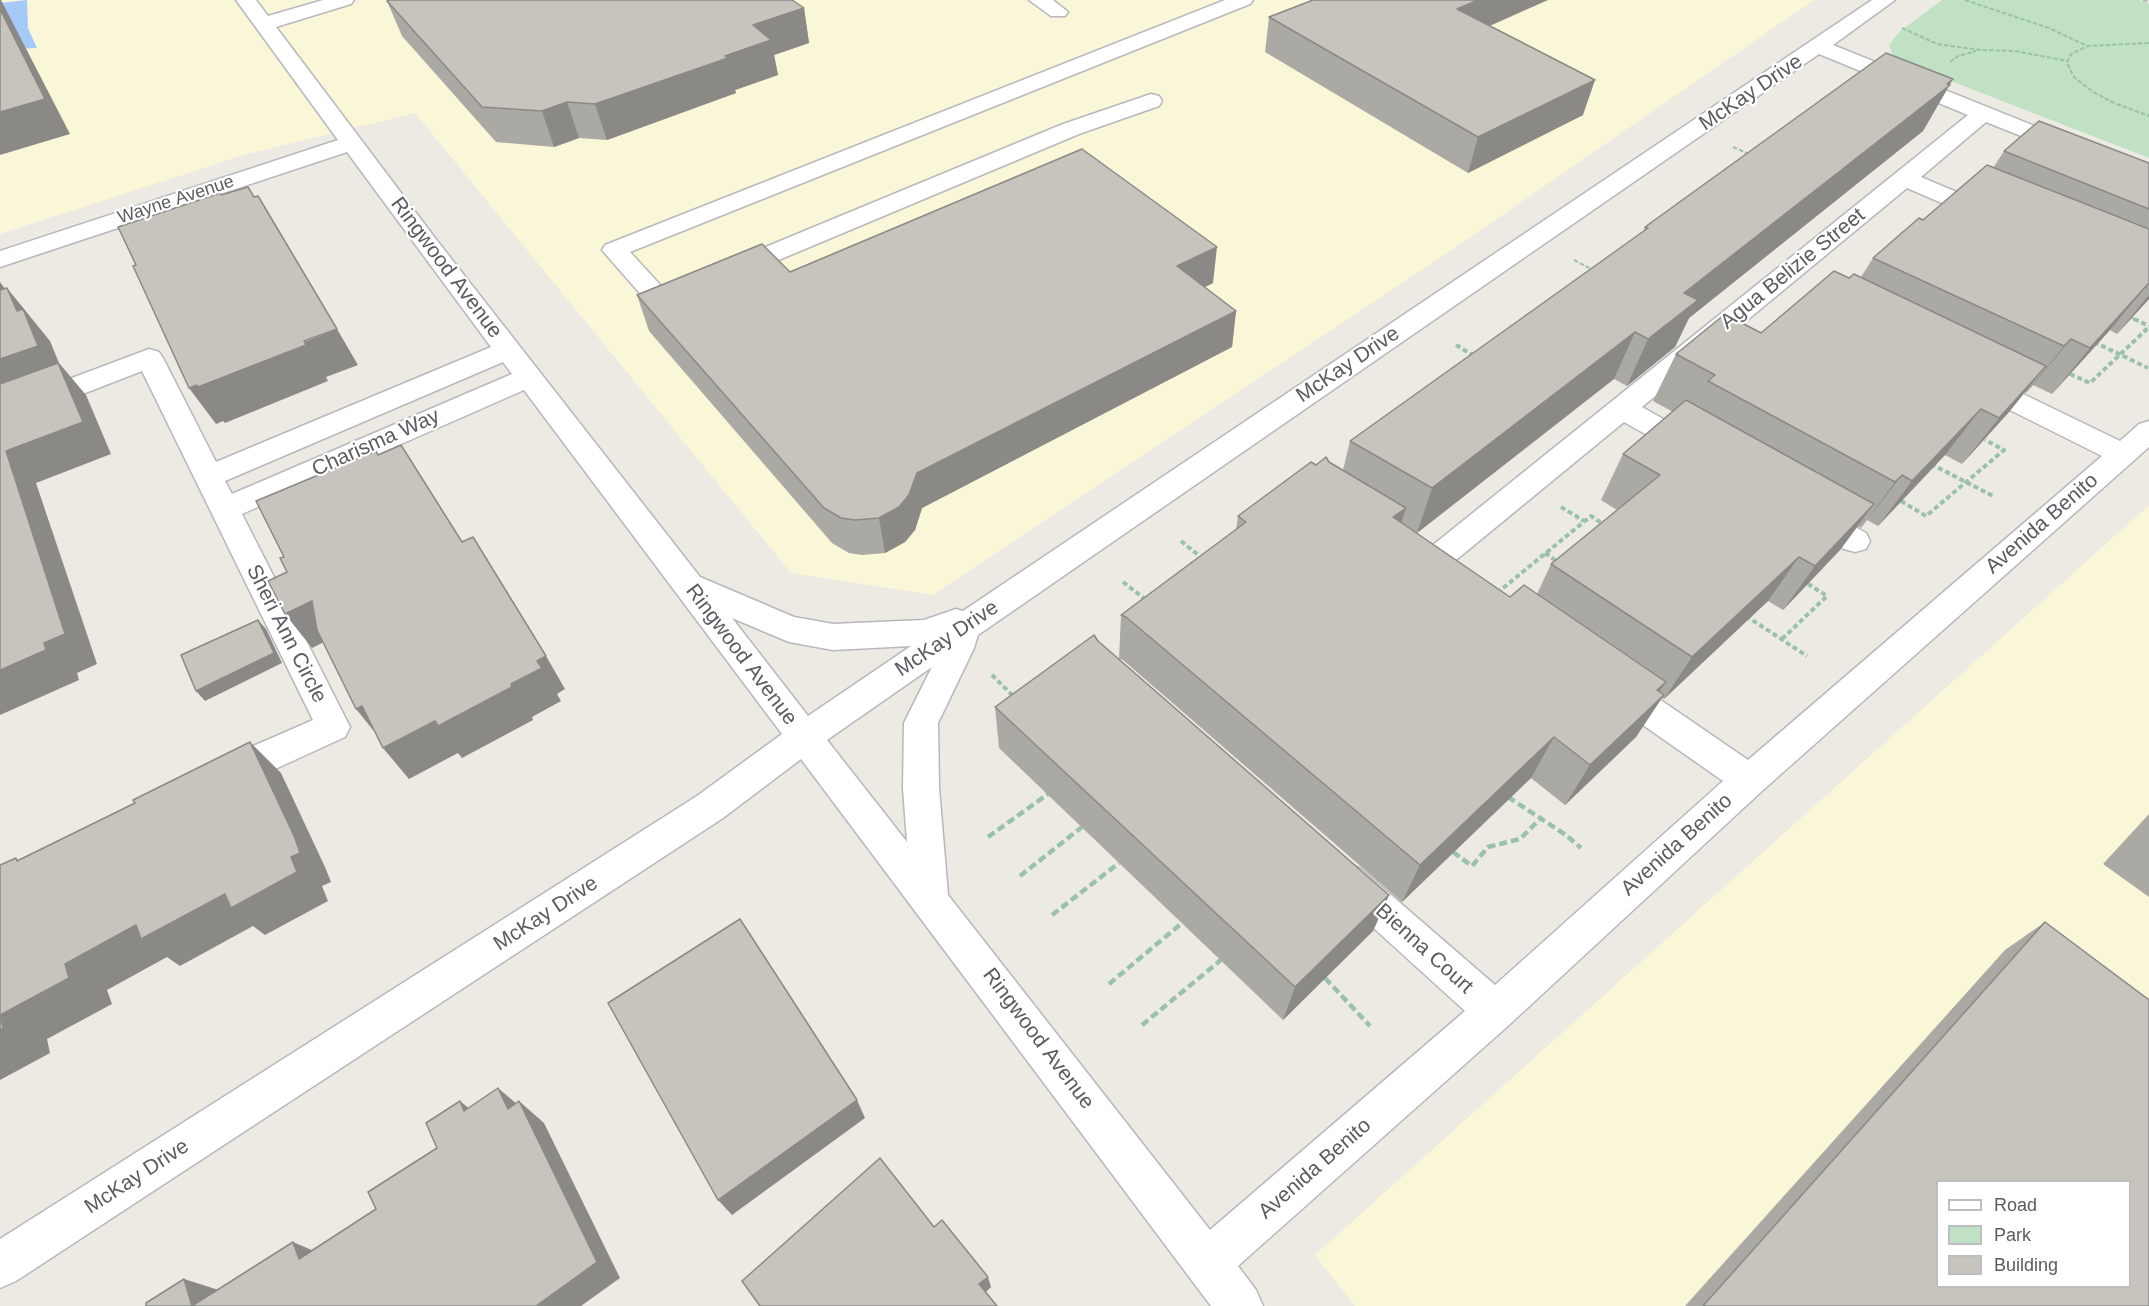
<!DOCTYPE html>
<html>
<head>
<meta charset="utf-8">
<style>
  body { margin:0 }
  #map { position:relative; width:2149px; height:1306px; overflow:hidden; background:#eceae2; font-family:Arial,sans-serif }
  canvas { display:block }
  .legend { position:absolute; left:1936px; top:1180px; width:195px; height:108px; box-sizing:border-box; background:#fff; border:2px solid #bdbec0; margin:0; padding:8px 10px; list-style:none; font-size:18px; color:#5a5c61 }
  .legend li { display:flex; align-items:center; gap:12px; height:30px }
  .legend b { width:30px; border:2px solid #bdbec0 }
</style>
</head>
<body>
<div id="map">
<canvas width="2149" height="1306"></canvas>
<ul class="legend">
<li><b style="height:8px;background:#fff"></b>Road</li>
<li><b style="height:16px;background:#c0e1c4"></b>Park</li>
<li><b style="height:16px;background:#c7c4be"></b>Building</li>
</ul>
</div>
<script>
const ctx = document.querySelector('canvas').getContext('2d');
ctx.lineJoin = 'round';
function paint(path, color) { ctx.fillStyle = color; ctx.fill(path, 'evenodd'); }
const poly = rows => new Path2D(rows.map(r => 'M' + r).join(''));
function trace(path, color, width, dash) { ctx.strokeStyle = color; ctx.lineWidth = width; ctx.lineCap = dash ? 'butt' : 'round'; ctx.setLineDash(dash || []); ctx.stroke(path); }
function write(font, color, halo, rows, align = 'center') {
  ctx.font = font + ' Arial,sans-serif'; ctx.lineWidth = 4.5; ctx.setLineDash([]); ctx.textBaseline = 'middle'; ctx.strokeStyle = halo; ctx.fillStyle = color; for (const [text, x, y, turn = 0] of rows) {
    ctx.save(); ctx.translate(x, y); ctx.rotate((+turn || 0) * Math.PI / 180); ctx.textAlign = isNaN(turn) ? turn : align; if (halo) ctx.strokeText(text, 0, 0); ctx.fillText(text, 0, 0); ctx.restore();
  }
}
const commercial = poly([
  [0,0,1814,0,1459,245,933,595,791,573,415,113,244,155,0,234],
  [2149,505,2149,1306,1355,1306,1315,1255],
  [1938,1182,2130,1182,2130,1286,1938,1286]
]);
const green = poly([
  [1942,0,2139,0,2149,4,2149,158,1894,59,1889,45,1899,32]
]);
const water = poly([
  [27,0,28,28,37,48,0,50,0,3]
]);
const pathFar2 = poly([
  [1965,0,2049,28,2087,46],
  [2143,0,2149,2],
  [1902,28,1937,44,1981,50,2015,51,2068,61],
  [2149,43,2088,46,2071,54,2067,63,2074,77,2093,92,2114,103,2149,116],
  [1950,62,1958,56,1976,51],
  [1733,147,1751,155],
  [1574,260,1595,271],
  [2132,318,2138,321]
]);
const pathFar1 = poly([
  [2134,319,2149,326],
  [2094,342,2148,368],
  [1456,345,1476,357],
  [2070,374,2090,383,2149,327],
  [1931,464,1995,497],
  [1901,501,1926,516,2004,450,1985,440],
  [1561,507,1584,521],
  [1181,541,1203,559],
  [1545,553,1559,563],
  [1123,582,1146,600],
  [1497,593,1591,516,1603,524],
  [1746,616,1807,656],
  [1782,639,1827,596,1808,584],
  [992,675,1014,697]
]);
const path = poly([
  [1508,797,1566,835,1581,848],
  [988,837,1048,794],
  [1453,852,1472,866,1488,847,1520,839,1540,819],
  [1020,876,1082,827],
  [1052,915,1119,863],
  [1325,978,1370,1026],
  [1109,984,1182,923],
  [1142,1025,1221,960]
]);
const minor = poly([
  [236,0,256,0,268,16,323,0,354,0,351,4,276,27,435,238,700,577,794,617,833,624,924,620,956,609,963,611,1872,0,1895,0,1833,45,2149,172,2149,187,1986,122,1921,177,1999,210,2002,215,1999,220,1990,222,1981,220,1907,188,1642,407,1704,442,1708,449,1704,456,1694,459,1684,456,1624,422,1445,569,1434,573,1423,569,1418,561,1423,553,1968,115,1819,54,978,635,974,648,938,723,939,788,948,895,1210,1230,1465,1011,1335,893,1329,881,1335,869,1348,864,1361,869,1495,985,1723,781,1603,697,1598,687,1603,677,1615,673,1627,677,1748,760,2102,456,1966,388,1962,382,1966,376,1976,373,1986,376,2120,441,2139,424,2149,421,2149,447,1762,791,1509,1025,1238,1266,1256,1290,1263,1306,1211,1306,801,759,723,818,16,1281,0,1288,0,1239,697,796,782,734,524,390,242,514,350,727,345,737,238,786,225,790,212,786,207,775,212,764,313,720,142,371,0,426,0,405,149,349,159,352,163,358,216,462,491,347,347,152,0,267,0,251,338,140,236,0],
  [503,362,512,374,232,494,225,481,503,362],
  [732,618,789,642,833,650,911,646,808,716,732,618],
  [932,667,904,723,903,788,907,842,827,740,932,667],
  [1029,0,1053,0,1068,12,1065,16,1051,16,1029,0],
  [1225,0,1253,0,1250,4,630,252,664,289,1063,124,1151,94,1159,96,1162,101,1159,106,1079,134,669,306,660,308,651,306,602,250,605,245,1225,0],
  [1809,504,1820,507,1866,533,1870,541,1866,549,1855,552,1844,549,1798,523,1794,515,1798,507,1809,504]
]);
const wall = poly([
  [387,1,804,8,809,43,774,55,778,75,735,90,736,93,607,140,579,138,554,147,496,142,402,36],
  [1269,17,1490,26,1583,115,1468,173,1265,52],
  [1953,79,1923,131,1689,318,1675,347,1627,386,1614,379,1417,533,1510,597,1537,594,1551,564,1617,510,1601,500,1623,454,1673,412,1653,401,1676,354,1761,333,1849,278,1861,277,1873,258,1993,168,2004,151,2149,163,2149,299,2117,334,2110,330,2052,394,2033,385,2026,393,2025,392,2009,412,1962,464,1945,455,1878,526,1867,520,1861,528,1858,526,1840,550,1783,610,1768,601,1664,699,1661,698,1636,737,1565,805,1531,778,1402,902,1123,660,1119,659,1121,615,1236,530,1238,516,1316,465,1329,462,1343,470,1350,441,1643,232,1645,227],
  [790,272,1213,283,1205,287,1236,311,1232,347,922,508,915,530,905,542,885,553,862,555,849,553,832,543,649,331,637,295],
  [1098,641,1389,895,1373,931,1283,1020,999,748,995,707],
  [2149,814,2149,897,2103,864],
  [2045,922,2149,1306,1685,1306,2005,950]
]);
const shadedWall = poly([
  [0,0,1,0,70,134,0,155],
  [1478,0,1548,0,1449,44,1457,9],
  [804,8,809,43,774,55,778,75,735,90,736,93,607,140,595,104,725,56,753,25],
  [1953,79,1923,131,1689,318,1675,347,1627,386,1648,339,1684,293],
  [1595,80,1583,115,1468,173,1478,137],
  [567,102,579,138,554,147,542,111],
  [1217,247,1213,283,1175,302,1177,266],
  [0,282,9,294,7,288,50,341,59,363,86,395,111,454,36,483,97,664,77,673,79,680,0,715,0,670,44,643,6,451,0,403],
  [2148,284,2110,330,2052,394,2090,348],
  [2149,295,2149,299,2117,334],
  [1236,311,1232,347,922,508,915,530,905,542,885,553,879,518,917,473],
  [337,329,358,365,326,377,328,381,225,423,223,421,216,424,189,388],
  [1635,332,1614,379,1417,533,1432,488],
  [2071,339,2033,385,2026,393,2064,346],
  [2046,366,2009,412,1962,464,1999,418],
  [1981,409,1945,455,1878,526,1912,481],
  [1902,475,1867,520,1861,528,1895,482],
  [1874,504,1840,550,1783,610,1815,566],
  [1406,508,1392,553,1393,517],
  [1799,557,1768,601,1664,699,1692,657],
  [312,601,338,635,312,648,285,614],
  [258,620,266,629,282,663,205,701,196,691],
  [546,656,565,689,557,694,561,701,532,717,533,720,462,758,458,753,409,779,383,748,435,721],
  [1666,682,1645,712,1664,695,1636,737,1565,805,1590,765,1657,690],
  [362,706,382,741,356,709],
  [1554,737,1531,778,1402,902,1420,865],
  [250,742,281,773,325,867,331,882,322,886,328,901,265,935,253,926,180,966,167,957,107,990,112,1004,47,1039,50,1053,0,1080,0,1015,65,964,136,925,291,857],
  [1389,895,1373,931,1283,1020,1295,987],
  [498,1088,524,1110,519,1101,544,1123,620,1278,581,1306,536,1306,508,1109],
  [857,1100,865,1118,732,1215,718,1200],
  [460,1101,487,1123,464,1111],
  [293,1242,330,1258,299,1259],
  [988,1277,991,1287,983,1295,979,1284],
  [184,1279,228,1293,192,1306]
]);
const building = poly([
  [389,0,792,0,804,8,753,25,771,40,725,56,728,58,595,104,567,102,542,111,482,107,387,1,389,0],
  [1313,0,1478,0,1457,9,1595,80,1478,137,1269,17,1313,0],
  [0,9,45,99,0,112,0,9],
  [1886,53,1953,79,1947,84,1950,85,1684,293,1698,300,1648,339,1635,332,1432,488,1350,441,1648,228,1645,227,1886,53],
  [2039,121,2149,163,2149,209,2004,151,2039,121],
  [1082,149,1217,247,1177,266,1236,311,917,473,909,495,899,507,879,518,855,520,841,518,824,508,637,295,762,244,790,272,1082,149],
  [1987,165,2149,229,2149,284,2148,284,2090,348,2071,339,2064,346,1873,258,1919,218,1923,220,1987,165],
  [248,187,254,197,258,196,337,329,304,341,306,345,198,387,197,385,189,388,133,266,136,265,118,227,220,193,221,195,248,187],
  [1834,271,1849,278,1854,274,2046,366,1999,418,1981,409,1912,481,1902,475,1895,482,1708,381,1715,375,1676,354,1725,314,1761,333,1834,271],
  [7,288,17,311,23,309,38,346,0,359,0,290,7,288],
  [58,363,83,422,6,451,65,634,44,643,46,650,0,670,0,384,58,363],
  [1686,400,1874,504,1815,566,1799,557,1692,657,1551,564,1660,475,1623,454,1686,400],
  [401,445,462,542,473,537,546,656,537,661,542,668,511,684,512,687,438,726,435,721,383,748,362,706,356,709,317,630,312,601,285,614,268,581,287,572,280,558,284,557,256,501,376,451,378,455,401,445],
  [1326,457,1329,462,1406,508,1393,517,1510,597,1524,585,1666,682,1657,690,1664,695,1590,765,1554,737,1420,865,1126,617,1121,615,1246,522,1238,516,1311,462,1316,465,1326,457],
  [258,620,274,653,196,691,181,655,258,620],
  [1094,635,1098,641,1389,895,1295,987,995,707,1094,635],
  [250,742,295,838,300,853,291,857,297,872,231,908,225,894,141,939,136,925,65,964,69,978,0,1015,3,1028,0,1030,0,865,16,858,17,861,135,803,133,800,250,742],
  [740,919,857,1100,718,1200,608,1003,740,919],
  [2045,922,2149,1000,2149,1306,1703,1306,2045,922],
  [1938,1182,2130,1182,2130,1287,1938,1287,1938,1182],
  [498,1088,508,1109,519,1101,597,1262,536,1306,146,1306,146,1303,184,1279,192,1306,293,1242,299,1259,376,1209,368,1192,437,1148,426,1123,460,1101,464,1111,498,1088],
  [880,1158,934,1227,942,1220,988,1277,979,1284,997,1306,760,1306,742,1281,880,1158]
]);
const farStreetnames = [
  ["Wayne Avenue",176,200,-18]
];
const streetNames = [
  ["McKay Drive",1751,93,-34],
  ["Ringwood Avenue",446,268,53],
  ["Agua Belizie Street",1793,269,-39],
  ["McKay Drive",1348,365,-34],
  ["Charisma Way",376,443,-24],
  ["Avenida Benito",2042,524,-41],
  ["Sheri Ann Circle",286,634,63],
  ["McKay Drive",947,639,-34],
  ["Ringwood Avenue",741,655,53],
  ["Avenida Benito",1677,845,-42],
  ["McKay Drive",546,914,-33],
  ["Bienna Court",1424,949,42],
  ["Ringwood Avenue",1038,1039,53],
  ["Avenida Benito",1315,1169,-41],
  ["McKay Drive",137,1177,-33]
];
paint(commercial, '#faf6d8');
paint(green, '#c0e1c4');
paint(water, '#a6caf7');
trace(minor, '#b7b8bd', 3);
trace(pathFar2, '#9ac1a9', 2, [4.5, 2]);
trace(pathFar1, '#9ac1a9', 4, [5, 3]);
trace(path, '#9ac1a9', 4.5, [8, 4]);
paint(minor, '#fff');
paint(wall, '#aba9a3');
paint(shadedWall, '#8b8985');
paint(building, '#c7c4be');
trace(building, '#8b8985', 1.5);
write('18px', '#5a5c61', '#fff', farStreetnames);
write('21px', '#5a5c61', '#fff', streetNames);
</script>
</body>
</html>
